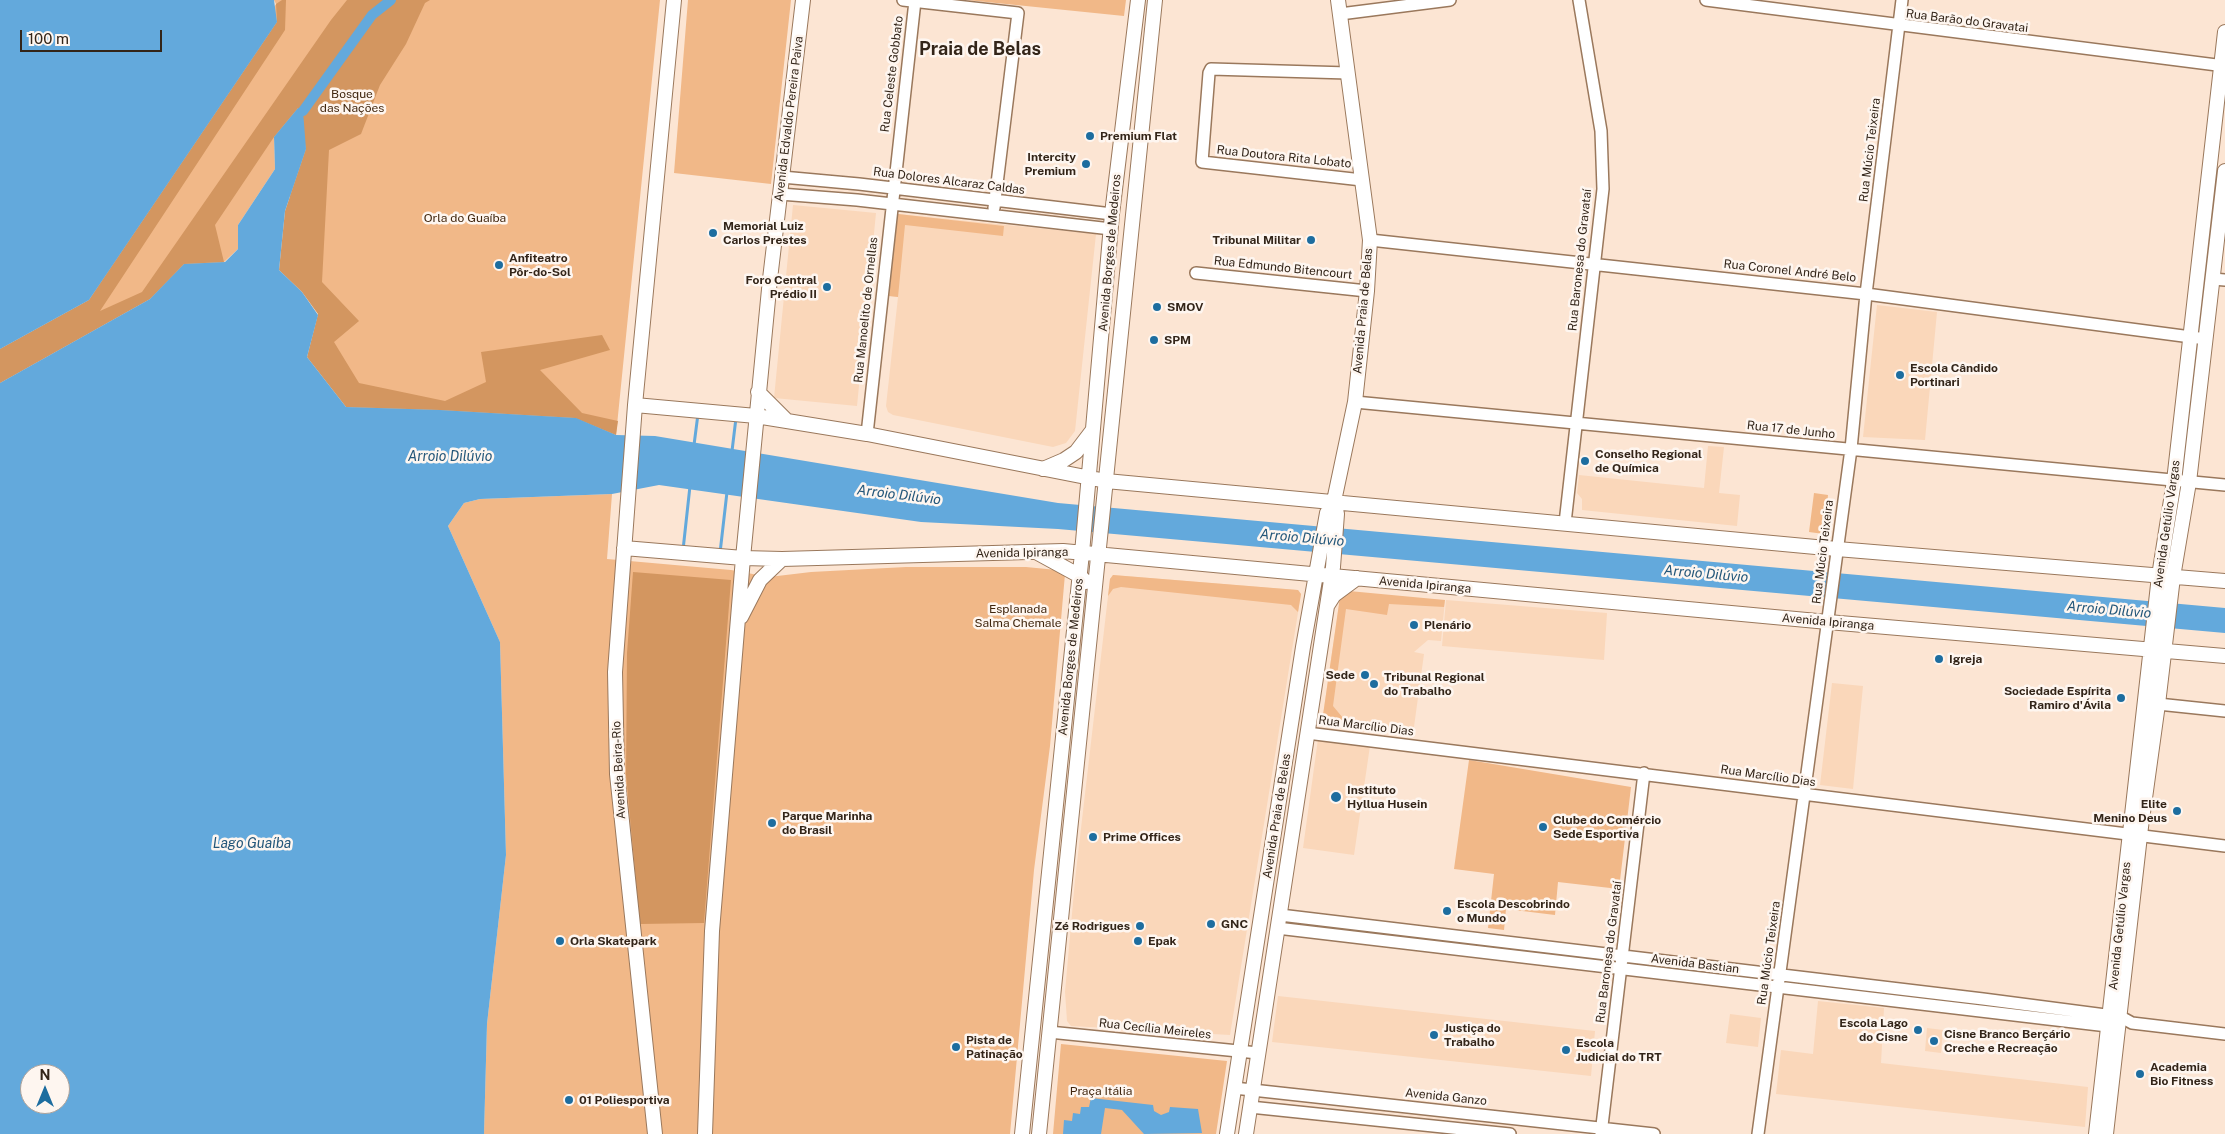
<!DOCTYPE html>
<html>
<head>
<meta charset="utf-8">
<style>
  body { margin:0 }
  #map { position:relative; width:2225px; height:1134px; overflow:hidden; background:#fce5d3; font-family:"Public Sans",sans-serif }
  canvas { display:block }
  .north { position:absolute; left:20px; top:1064px; width:50px; height:50px; box-sizing:border-box; background:#fef6f0; border:1px solid #ada29a; border-radius:50%; rotate:0deg; font-size:14px; font-weight:700; line-height:20px; text-align:center; color:#332519 }
  .north::after { content:''; display:block; margin:auto; width:18px; height:22px; background:#1d6d9f; clip-path:polygon(50% 0,100% 100%,50% 72%,0 100%) }
  .scale { position:absolute; left:20px; top:30px; width:142px; height:22px; box-sizing:border-box; border:2px solid #332519; border-top:0; padding-left:6px; font-size:15px; line-height:18px; white-space:nowrap; color:#332519; -webkit-text-stroke:4px #fef6f0; paint-order:stroke }
</style>
</head>
<body>
<div id="map">
<canvas width="2225" height="1134"></canvas>
<div class="north">N</div>
<div class="scale">100 m</div>
</div>
<script>
const ctx = document.querySelector('canvas').getContext('2d');
ctx.lineJoin = 'round';
function paint(path, color) { ctx.fillStyle = color; ctx.fill(path, 'evenodd'); }
const poly = rows => new Path2D(rows.map(r => 'M' + r).join(''));
function trace(path, color, width, dash) { ctx.strokeStyle = color; ctx.lineWidth = width; ctx.lineCap = dash ? 'butt' : 'round'; ctx.setLineDash(dash || []); ctx.stroke(path); }
function write(font, color, halo, rows, align = 'center') {
  ctx.font = font + ' "Public Sans",sans-serif'; ctx.lineWidth = 5; ctx.setLineDash([]); ctx.textBaseline = 'middle'; ctx.strokeStyle = halo; ctx.fillStyle = color; for (const [text, x, y, turn = 0] of rows) {
    ctx.save(); ctx.translate(x, y); ctx.rotate((+turn || 0) * Math.PI / 180); ctx.textAlign = isNaN(turn) ? turn : align; if (halo) ctx.strokeText(text, 0, 0); ctx.fillText(text, 0, 0); ctx.restore();
  }
}
const built = poly([
  [793,205,876,213,857,406,774,398],
  [898,214,1096,234,1075,431,1066,443,1053,447,893,415,888,412,886,406,898,297,889,296],
  [1877,305,1937,312,1925,440,1863,437],
  [1708,446,1724,447,1719,493,1740,495,1737,526,1582,510,1582,499,1577,493,1579,475,1704,488],
  [1113,575,1298,590,1301,594,1230,1035,1071,1026,1067,1021,1065,992,1075,880,1110,579],
  [1340,597,1445,600,1441,641,1428,640,1414,652,1424,654,1413,734,1381,730,1323,715],
  [1446,600,1607,613,1604,660,1442,646],
  [1832,683,1863,686,1853,789,1820,785],
  [1318,739,1370,746,1354,855,1303,848],
  [1278,996,1595,1031,1591,1076,1272,1042],
  [1818,1001,1884,1008,1881,1063,2088,1087,2085,1127,1776,1094,1781,1050,1813,1054],
  [1730,1014,1761,1018,1758,1047,1726,1043],
  [1927,1028,1943,1030,1941,1053,1925,1051]
]);
const green = poly([
  [274,0,660,0,616,435,346,407,274,137,275,169,238,225,238,249,224,262,150,299,0,383,0,349,89,300,276,4],
  [688,0,791,0,771,184,674,173],
  [967,0,1126,0,1124,16],
  [898,214,1004,226,1003,236,905,225,898,297,889,296],
  [1814,493,1828,495,1824,534,1809,532],
  [612,494,607,559,731,570,769,577,811,572,906,567,1026,567,1057,570,1065,574,1050,746,1034,870,1010,1134,484,1134,487,1024,506,855,500,642,448,526,464,503,480,499],
  [1113,575,1298,590,1301,594,1298,612,1291,605,1121,587,1113,589,1108,596,1110,579],
  [1349,591,1445,600,1444,607,1389,604,1387,615,1346,609,1333,706,1343,718,1375,722,1375,729,1323,715,1340,597],
  [1469,760,1631,787,1619,889,1558,882,1555,915,1506,909,1504,930,1488,928,1494,874,1454,869],
  [1061,1044,1227,1061,1216,1134,1053,1134]
]);
const forest = poly([
  [282,0,286,0,285,30,100,311,142,292,331,20,347,0,430,0,425,3,406,44,380,85,361,134,329,150,322,282,359,321,334,342,359,383,445,401,486,382,481,352,602,335,610,350,540,370,582,413,618,421,616,435,575,418,440,410,346,407,307,357,318,314,302,292,279,270,285,211,306,149,298,108,274,137,215,225,224,262,184,264,150,299,0,383,0,349,89,300,277,22,276,4],
  [633,572,731,580,704,923,640,924,626,775,627,653]
]);
const water = poly([
  [0,0,274,0,277,22,89,300,0,349],
  [298,108,303,111,306,149,285,211,279,270,302,292,318,315,307,357,346,407,440,410,576,418,616,435,655,436,1058,503,2225,608,2225,633,1058,529,921,522,659,485,612,494,480,499,464,503,448,526,500,642,506,855,487,1024,484,1134,0,1134,0,383,150,299,184,264,225,262,238,249,238,225,275,169,274,137],
  [30,1074,60,1074,60,1104,30,1104],
  [1091,1098,1153,1105,1154,1111,1161,1115,1169,1112,1170,1107,1198,1109,1202,1133,1144,1134,1122,1110,1105,1108,1101,1134,1063,1134,1064,1120,1072,1121,1073,1113,1080,1114,1081,1107,1089,1107]
]);
const stream = poly([
  [694,445,698,414],
  [732,451,736,418],
  [683,550,690,486],
  [720,553,727,492]
]);
const canal = poly([
  [303,111,372,15,391,0]
]);
const minor = poly([
  [903,0,1018,13,994,208],
  [1706,0,2225,66],
  [1340,14,1450,0],
  [1348,73,1211,69,1209,73,1202,162,1362,180],
  [782,177,859,184,1112,214],
  [780,194,857,200,1111,229],
  [1370,240,1866,294,2206,339],
  [1196,273,1367,291],
  [2213,279,2225,280],
  [1355,402,2225,485],
  [867,434,915,1],
  [1565,523,1603,189,1601,131,1579,0],
  [2158,704,2225,711],
  [1307,733,2225,846],
  [1280,915,1983,999,2121,1017,2132,1023,2225,1034],
  [1277,928,2116,1027],
  [1049,1032,1258,1053],
  [1234,1088,1654,1134],
  [1250,1107,1510,1134],
  [1601,1134,1644,773],
  [1758,1134,1851,449,1866,294,1902,0]
]);
const major = poly([
  [758,392,787,421],
  [635,405,756,416,867,434,1106,481,1837,549,2225,581],
  [1043,469,1064,460,1076,452,1092,431],
  [624,548,743,558,782,559,1063,551,1828,622,2225,656],
  [1036,552,1080,576,1086,582],
  [1327,606,1334,595,1357,578],
  [741,617,760,580,782,559],
  [655,1134,617,774,615,672,635,405,674,0],
  [705,1134,712,931,743,558,770,279,803,0],
  [1022,1134,1082,553,1112,214,1138,0],
  [1039,1134,1155,0],
  [1227,1134,1303,647,1327,513,1334,501,1355,402,1367,291,1370,240,1338,0],
  [1246,1134,1333,567,1337,514,1334,501],
  [2096,1134,2159,576,2174,481,2225,32],
  [2106,1134,2141,827,2158,704,2173,577,2189,482,2225,171]
]);
const markers = [
  [1090,136,5,"#1d6d9f"],
  [1086,164,5,"#1d6d9f"],
  [713,233,5,"#1d6d9f"],
  [1311,240,5,"#1d6d9f"],
  [499,265,5,"#1d6d9f"],
  [827,287,5,"#1d6d9f"],
  [1157,307,5,"#1d6d9f"],
  [1154,340,5,"#1d6d9f"],
  [1900,375,5,"#1d6d9f"],
  [1585,461,5,"#1d6d9f"],
  [1414,625,5,"#1d6d9f"],
  [1939,659,5,"#1d6d9f"],
  [1365,675,5,"#1d6d9f"],
  [1374,684,5,"#1d6d9f"],
  [2121,698,5,"#1d6d9f"],
  [1336,797,6,"#1d6d9f"],
  [2177,811,5,"#1d6d9f"],
  [772,823,5,"#1d6d9f"],
  [1543,827,5,"#1d6d9f"],
  [1093,837,5,"#1d6d9f"],
  [1447,911,5,"#1d6d9f"],
  [1211,924,5,"#1d6d9f"],
  [1140,926,5,"#1d6d9f"],
  [560,941,5,"#1d6d9f"],
  [1138,941,5,"#1d6d9f"],
  [1918,1030,5,"#1d6d9f"],
  [1434,1035,5,"#1d6d9f"],
  [1934,1041,5,"#1d6d9f"],
  [956,1047,5,"#1d6d9f"],
  [1566,1050,5,"#1d6d9f"],
  [2140,1074,5,"#1d6d9f"],
  [569,1100,5,"#1d6d9f"]
];
const streetNames = [
  ["Rua Barão do Gravatai",1967,21,7],
  ["Rua Celeste Gobbato",892,74,-83],
  ["Avenida Edvaldo Pereira Paiva",789,119,-83],
  ["Rua Múcio Teixeira",1870,150,-83],
  ["Rua Doutora Rita Lobato",1284,157,6],
  ["Rua Dolores Alcaraz Caldas",949,181,7],
  ["Avenida Borges de Medeiros",1110,253,-85],
  ["Rua Baronesa do Gravataí",1580,260,-84],
  ["Rua Edmundo Bitencourt",1283,268,6],
  ["Rua Coronel André Belo",1790,271,6],
  ["Rua Manoelito de Ornellas",866,310,-84],
  ["Avenida Praia de Belas",1363,311,-85],
  ["Rua 17 de Junho",1791,430,6],
  ["Avenida Getúlio Vargas",2167,524,-82],
  ["Rua Múcio Teixeira",1823,552,-83],
  ["Avenida Ipiranga",1022,553,-1],
  ["Avenida Ipiranga",1425,585,5],
  ["Avenida Ipiranga",1828,622,5],
  ["Avenida Borges de Medeiros",1071,657,-84],
  ["Rua Marcílio Dias",1366,726,7],
  ["Avenida Beira-Rio",619,770,-93],
  ["Rua Marcílio Dias",1768,776,8],
  ["Avenida Praia de Belas",1277,816,-81],
  ["Avenida Getúlio Vargas",2120,926,-84],
  ["Rua Baronesa do Gravataí",1609,952,-83],
  ["Rua Múcio Teixeira",1769,953,-82],
  ["Avenida Bastian",1695,964,7],
  ["Rua Cecília Meireles",1155,1029,6],
  ["Avenida Ganzo",1446,1097,6]
];
const parkNames = [
  ["Bosque",352,94],
  ["das Nações",352,108],
  ["Orla do Guaíba",465,218],
  ["Esplanada",1018,609],
  ["Salma Chemale",1018,623],
  ["Praça Itália",1101,1091]
];
const poiNames = [
  ["Premium Flat",1100,136],
  ["Intercity",1076,157,"right"],
  ["Premium",1076,171,"right"],
  ["Memorial Luiz",723,226],
  ["Carlos Prestes",723,240],
  ["Tribunal Militar",1301,240,"right"],
  ["Anfiteatro",509,258],
  ["Pôr-do-Sol",509,272],
  ["Foro Central",817,280,"right"],
  ["Prédio II",817,294,"right"],
  ["SMOV",1167,307],
  ["SPM",1164,340],
  ["Escola Cândido",1910,368],
  ["Portinari",1910,382],
  ["Conselho Regional",1595,454],
  ["de Química",1595,468],
  ["Plenário",1424,625],
  ["Igreja",1949,659],
  ["Sede",1355,675,"right"],
  ["Tribunal Regional",1384,677],
  ["do Trabalho",1384,691],
  ["Sociedade Espírita",2111,691,"right"],
  ["Ramiro d'Ávila",2111,705,"right"],
  ["Instituto",1347,790],
  ["Hyllua Husein",1347,804],
  ["Elite",2167,804,"right"],
  ["Menino Deus",2167,818,"right"],
  ["Parque Marinha",782,816],
  ["do Brasil",782,830],
  ["Clube do Comércio",1553,820],
  ["Sede Esportiva",1553,834],
  ["Prime Offices",1103,837],
  ["Escola Descobrindo",1457,904],
  ["o Mundo",1457,918],
  ["GNC",1221,924],
  ["Zé Rodrigues",1130,926,"right"],
  ["Orla Skatepark",570,941],
  ["Epak",1148,941],
  ["Escola Lago",1908,1023,"right"],
  ["do Cisne",1908,1037,"right"],
  ["Justiça do",1444,1028],
  ["Trabalho",1444,1042],
  ["Cisne Branco Berçário",1944,1034],
  ["Creche e Recreação",1944,1048],
  ["Pista de",966,1040],
  ["Patinação",966,1054],
  ["Escola",1576,1043],
  ["Judicial do TRT",1576,1057],
  ["Academia",2150,1067],
  ["Bio Fitness",2150,1081],
  ["01 Poliesportiva",579,1100]
];
const waterNames = [
  ["Arroio Dilúvio",450,457],
  ["Arroio Dilúvio",899,495,7],
  ["Arroio Dilúvio",1302,538,5],
  ["Arroio Dilúvio",1706,574,5],
  ["Arroio Dilúvio",2109,610,5],
  ["Lago Guaíba",252,844]
];
const districtNames = [
  ["Praia de Belas",980,49]
];
paint(built, '#fad7ba');
paint(green, '#f1b888');
paint(forest, '#d39660');
paint(water, '#63a9dc');
trace(stream, '#63a9dc', 3);
trace(canal, '#63a9dc', 10);
trace(minor, '#9a785c', 14);
trace(major, '#9a785c', 16);
trace(minor, '#fff', 11);
trace(major, '#fff', 14);
for (const [x, y, r, color] of markers) { const dot = new Path2D(); dot.arc(x, y, r, 0, 2 * Math.PI); ctx.fillStyle = color; ctx.fill(dot); trace(dot, '#fef6f0', 2); }
write('12px', '#332519', '#fef6f0', streetNames);
write('12px', '#40260e', '#fef6f0', parkNames);
write('bold 12px', '#332519', '#fef6f0', poiNames, 'left');
write('italic 14px', '#24577a', '#fef6f0', waterNames);
write('bold 18px', '#332519', '#fef6f0', districtNames);
</script>
</body>
</html>
